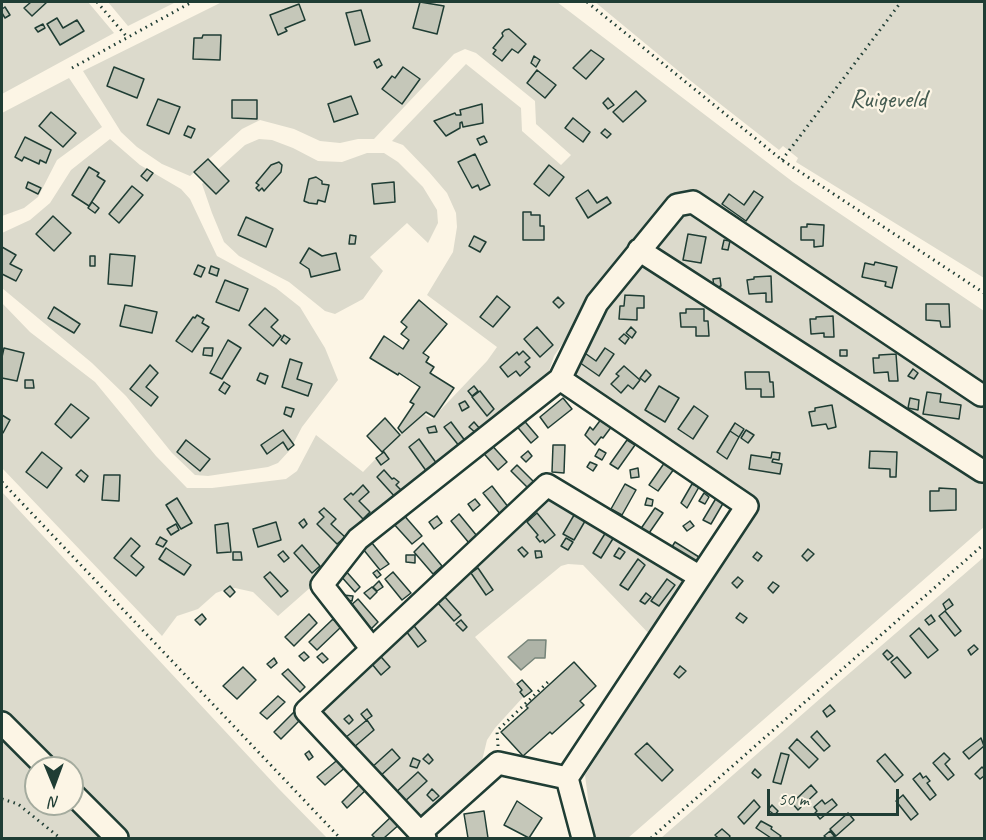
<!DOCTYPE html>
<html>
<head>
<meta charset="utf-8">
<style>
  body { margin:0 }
  #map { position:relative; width:986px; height:840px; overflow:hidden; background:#fcf5e5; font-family:Caveat,sans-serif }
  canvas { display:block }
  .frame { position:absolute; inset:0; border:3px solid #1f3d34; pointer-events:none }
  .north { position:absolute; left:24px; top:756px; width:60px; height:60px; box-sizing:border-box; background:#fcf5e5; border:2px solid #a4ab9e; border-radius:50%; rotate:179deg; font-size:16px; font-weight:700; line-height:24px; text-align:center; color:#1f3d34 }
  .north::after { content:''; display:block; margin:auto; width:21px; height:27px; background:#1f3d34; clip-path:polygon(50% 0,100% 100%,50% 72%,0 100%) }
  .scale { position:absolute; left:767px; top:789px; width:132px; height:27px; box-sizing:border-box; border:3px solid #1f3d34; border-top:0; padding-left:8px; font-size:18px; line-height:21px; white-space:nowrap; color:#1f3d34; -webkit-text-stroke:4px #fcf5e5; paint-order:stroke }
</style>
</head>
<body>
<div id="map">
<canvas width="986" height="840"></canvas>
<div class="frame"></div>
<div class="north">N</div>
<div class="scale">50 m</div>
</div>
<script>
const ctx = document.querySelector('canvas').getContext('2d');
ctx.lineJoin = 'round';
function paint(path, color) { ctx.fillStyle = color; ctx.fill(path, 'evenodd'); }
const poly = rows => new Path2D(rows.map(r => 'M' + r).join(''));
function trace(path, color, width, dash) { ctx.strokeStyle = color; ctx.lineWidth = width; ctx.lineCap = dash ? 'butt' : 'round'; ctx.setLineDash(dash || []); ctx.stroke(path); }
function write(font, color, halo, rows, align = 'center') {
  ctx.font = font + ' Caveat,sans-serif'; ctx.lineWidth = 4.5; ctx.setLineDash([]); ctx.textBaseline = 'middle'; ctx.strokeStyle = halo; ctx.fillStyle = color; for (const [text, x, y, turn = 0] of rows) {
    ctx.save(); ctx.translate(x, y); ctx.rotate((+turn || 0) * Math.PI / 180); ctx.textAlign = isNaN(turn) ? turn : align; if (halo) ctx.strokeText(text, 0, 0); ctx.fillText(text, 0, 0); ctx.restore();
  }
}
const green = poly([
  [2,2,88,2,114,33,2,94],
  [108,2,176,2,128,26],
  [222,2,557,2,793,182,984,311,984,390,698,196,598,292,554,356,546,380,278,616,253,592,235,588,224,590,216,593,198,609,177,616,162,636,2,468,2,303,30,332,95,382,156,456,187,488,212,488,286,479,297,471,316,435,363,472,421,412,432,419,487,361,497,347,427,295,453,252,457,227,456,213,447,193,429,172,403,145,392,141,466,64,521,108,522,131,561,165,571,155,536,124,535,101,476,53,465,49,454,54,374,139,358,139,340,143,320,141,294,129,260,120,242,129,190,176,162,164,137,147,121,132,83,71],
  [595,2,984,2,984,278,796,162,798,158,783,146,779,150,687,78],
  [69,78,102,127,57,160,38,197,24,208,2,216,2,113],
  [110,139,140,165,181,189,190,199,217,256,276,288,300,307,325,348,338,380,302,427,290,450,278,463,268,467,208,476,195,475,172,453,126,396,92,363,2,288,2,233,30,220,50,203,71,170],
  [259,139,272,140,293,148,318,161,342,162,367,153,384,153,398,162,423,187,437,210,438,223,428,243,407,223,370,257,383,271,363,299,335,314,325,311,289,282,239,256,224,242,212,213,202,184,245,145],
  [693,210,984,409,984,464,652,247,682,213],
  [641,260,984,481,984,527,628,838,593,838,585,775,759,504,563,373,578,346],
  [2,492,279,789,327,838,2,838],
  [36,768,72,768,72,804,36,804],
  [548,492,692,582,655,640,583,565,568,564,561,566,475,637,525,695,495,728,487,740,478,777,421,823,315,709],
  [984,557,984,838,661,838,830,690]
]);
const water = poly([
  [528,640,546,640,545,658,535,658,521,670,508,657,528,640]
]);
const building = poly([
  [31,2,47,2,32,16,24,8,31,2],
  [420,2,444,6,437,34,413,28,420,2],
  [299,4,305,20,285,28,287,31,278,35,270,15,299,4],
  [5,7,10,15,5,18,2,13,2,9,5,7],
  [361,10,370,41,355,45,346,13,361,10],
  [57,18,63,28,77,20,84,31,60,45,47,24,57,18],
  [43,24,45,28,38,32,35,28,43,24],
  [509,29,526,44,518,53,512,49,502,61,493,54,496,50,493,48,503,36,502,33,505,30,509,29],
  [203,35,221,35,220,60,193,59,194,38,202,38,203,35],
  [591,50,604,59,586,79,573,68,591,50],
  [534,56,540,60,536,67,531,63,534,56],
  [379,59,382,65,377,68,374,62,379,59],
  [114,67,144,79,137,98,107,86,114,67],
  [403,67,420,79,402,104,382,89,392,76,395,78,403,67],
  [537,70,556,85,545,98,527,83,537,70],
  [636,91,646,101,623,122,613,112,636,91],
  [351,96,358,114,334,122,328,104,351,96],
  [608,98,614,105,608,109,603,103,608,98],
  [158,99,180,107,169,134,147,125,158,99],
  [232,100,257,100,257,119,232,118,232,100],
  [482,104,483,123,463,127,462,122,460,123,460,128,446,136,434,121,455,113,456,115,461,115,460,110,482,104],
  [51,112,76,133,63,147,39,126,51,112],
  [573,118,590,132,583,142,565,128,573,118],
  [188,126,195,129,191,138,184,135,188,126],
  [605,129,611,134,607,138,601,133,605,129],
  [484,136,487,142,480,145,477,139,484,136],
  [25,137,51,150,46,163,40,160,39,164,24,157,22,161,15,157,25,137],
  [475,154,490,185,480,190,478,185,472,188,458,162,475,154],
  [208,159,229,181,216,194,194,172,208,159],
  [279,162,282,165,281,172,264,191,262,188,259,191,256,188,259,185,256,183,271,165,279,162],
  [549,165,564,177,549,196,534,184,549,165],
  [89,167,99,173,97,176,105,181,89,206,72,195,89,167],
  [147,169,153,173,147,181,141,176,147,169],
  [316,177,322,181,322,184,329,185,325,202,318,200,317,204,309,203,304,201,309,179,316,177],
  [28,182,41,188,38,194,26,188,28,182],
  [394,182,395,202,374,204,372,184,394,182],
  [132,186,143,195,119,223,109,214,132,186],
  [588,190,597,203,607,197,611,203,588,218,576,198,588,190],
  [754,191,763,197,746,221,722,204,729,194,744,205,754,191],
  [92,202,99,208,95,213,88,208,92,202],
  [523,212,531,212,531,215,540,215,540,226,544,226,544,240,523,240,523,212],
  [53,216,71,233,54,251,36,234,53,216],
  [246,217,273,229,266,247,238,235,246,217],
  [807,224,824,225,823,246,814,247,814,240,801,240,801,227,807,227,807,224],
  [688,234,706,237,701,263,683,260,688,234],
  [350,235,356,236,355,244,349,244,350,235],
  [474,236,486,242,480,252,469,246,474,236],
  [724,240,730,241,728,250,722,249,724,240],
  [2,247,16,255,10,264,22,270,16,281,2,274,2,247],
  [309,248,322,256,336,253,340,270,311,277,309,269,300,263,309,248],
  [110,254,135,256,132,286,108,284,110,254],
  [90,256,95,256,95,266,90,266,90,256],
  [875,262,897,267,892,288,885,286,886,282,862,277,865,263,874,265,875,262],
  [198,265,205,268,201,277,194,274,198,265],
  [211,266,219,269,217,276,209,273,211,266],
  [771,276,772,302,766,302,766,293,749,294,747,280,754,279,754,277,771,276],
  [720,278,721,286,714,288,713,279,720,278],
  [225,280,248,289,239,311,216,302,225,280],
  [625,295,644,296,644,308,637,308,637,320,619,319,620,306,624,306,625,295],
  [497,296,510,307,493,327,480,317,497,296],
  [558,297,564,303,559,308,553,302,558,297],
  [419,300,447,324,423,353,429,357,426,362,434,367,430,373,454,388,434,417,426,412,402,433,398,428,414,404,410,402,420,387,399,373,398,375,370,358,384,336,403,349,409,340,401,334,407,327,401,322,419,300],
  [926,304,949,304,950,327,941,327,940,321,926,320,926,304],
  [125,305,157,312,152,333,120,326,125,305],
  [54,307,80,324,74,333,48,318,54,307],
  [265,308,278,320,271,327,281,336,273,346,249,325,265,308],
  [686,309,704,309,704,321,708,321,709,336,696,336,696,327,681,327,680,313,686,313,686,309],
  [197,315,204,319,202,323,209,327,192,352,176,341,193,317,195,318,197,315],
  [833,316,834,337,824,337,824,333,811,334,810,319,816,319,816,317,833,316],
  [537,327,553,345,540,357,524,339,537,327],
  [631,327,636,332,632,338,626,333,631,327],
  [624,334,629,338,625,344,619,339,624,334],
  [284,335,290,339,286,344,281,340,284,335],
  [228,340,241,348,222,379,210,373,228,340],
  [4,348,24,353,17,381,2,378,2,357,4,348],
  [204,348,213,348,212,356,203,355,204,348],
  [605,348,614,354,599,376,576,360,582,351,596,361,605,348],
  [840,350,847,350,847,356,840,356,840,350],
  [523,351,530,358,525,362,530,367,520,376,516,371,508,377,500,367,517,352,519,355,523,351],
  [896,354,898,381,889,381,888,372,874,373,873,358,879,358,879,355,896,354],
  [290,359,302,363,297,379,312,384,308,396,282,387,290,359],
  [150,365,158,373,146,387,158,397,151,406,130,389,150,365],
  [624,366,640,380,633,389,628,385,621,393,611,384,619,376,616,374,624,366],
  [913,369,918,373,914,379,908,376,913,369],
  [646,370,651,375,645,382,640,378,646,370],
  [745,372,769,372,770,382,773,382,774,397,761,397,761,389,746,389,745,372],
  [260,373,268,376,265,384,257,380,260,373],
  [25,380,33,380,34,388,25,388,25,380],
  [224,382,230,386,225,394,219,390,224,382],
  [474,386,478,391,472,396,468,391,474,386],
  [659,386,679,398,665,422,645,410,659,386],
  [480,391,494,409,487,416,472,397,480,391],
  [927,392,941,394,940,402,961,405,959,419,923,414,927,392],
  [563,398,572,409,548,428,540,417,563,398],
  [910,398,919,400,918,410,908,408,910,398],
  [465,401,469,407,462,411,459,404,465,401],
  [71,404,89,418,71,438,55,424,71,404],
  [832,405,836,427,828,429,826,424,812,426,809,412,815,411,815,408,832,405],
  [694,406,708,416,693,439,678,429,694,406],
  [286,407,294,409,291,417,284,414,286,407],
  [2,415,10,420,3,433,2,433,2,415],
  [521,417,538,437,531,443,514,423,521,417],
  [385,418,400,435,382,452,367,436,385,418],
  [602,418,612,426,603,438,601,437,595,445,585,435,590,427,593,430,602,418],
  [451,422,466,442,460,447,444,427,451,422],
  [474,422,481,430,477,434,469,427,474,422],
  [735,423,744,429,739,437,730,431,735,423],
  [435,426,437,432,429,433,427,428,435,426],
  [283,430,294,445,288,450,283,442,267,454,261,445,283,430],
  [746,430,754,435,748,443,741,438,746,430],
  [730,431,739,437,727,459,717,452,730,431],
  [419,439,437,464,427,472,409,447,419,439],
  [186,440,210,459,200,471,177,452,186,440],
  [627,440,635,445,618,469,610,464,627,440],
  [488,441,507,462,498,470,480,449,488,441],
  [553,445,565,445,564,473,552,472,553,445],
  [599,449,606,453,602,460,595,456,599,449],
  [528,451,532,456,526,462,521,457,528,451],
  [870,451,897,452,896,477,890,477,890,469,869,468,870,451],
  [42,452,62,468,47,488,26,472,42,452],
  [384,452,389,459,381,465,376,458,384,452],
  [772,452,780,453,779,460,773,459,772,462,782,464,780,474,749,469,751,455,771,458,772,452],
  [590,462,597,465,593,471,587,467,590,462],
  [665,462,674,469,658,491,649,485,665,462],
  [517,465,534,482,528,488,511,471,517,465],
  [638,468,639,477,631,478,630,470,638,468],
  [81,470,88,476,84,482,76,475,81,470],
  [384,470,392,479,394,478,399,482,396,485,403,492,396,498,377,477,384,470],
  [104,475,120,475,119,501,102,500,104,475],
  [625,484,636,490,622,515,611,509,625,484],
  [692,484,699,487,687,508,681,503,692,484],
  [363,485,369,492,359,501,370,512,363,519,344,499,351,493,353,495,363,485],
  [492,486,509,508,501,515,483,493,492,486],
  [939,488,956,489,956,510,930,511,930,491,939,491,939,488],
  [704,493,709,497,705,504,699,501,704,493],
  [718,495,725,500,711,524,703,520,718,495],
  [177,498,192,523,181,529,166,505,177,498],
  [647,498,653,500,652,506,645,505,647,498],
  [475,499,480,505,473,511,468,504,475,499],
  [324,508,336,519,331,524,345,537,337,544,317,524,324,517,319,512,324,508],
  [655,508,663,513,647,536,640,530,655,508],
  [577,510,588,516,574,540,563,534,577,510],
  [402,513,422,536,412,544,392,522,402,513],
  [537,513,555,535,545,543,543,540,540,542,536,537,538,535,527,522,537,513],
  [459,514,477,536,469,543,451,521,459,514],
  [437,516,442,523,434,529,429,522,437,516],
  [304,519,307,524,303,528,299,523,304,519],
  [690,521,694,526,687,531,683,526,690,521],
  [276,522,281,540,258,547,253,529,276,522],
  [228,523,231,552,217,553,215,525,228,523],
  [176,524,179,530,171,535,167,529,176,524],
  [606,532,614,537,601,558,593,553,606,532],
  [160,537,167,541,163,547,156,544,160,537],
  [131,538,140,546,131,556,144,567,136,576,114,558,131,538],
  [566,538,573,542,568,550,561,546,566,538],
  [675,542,699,557,694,564,670,550,675,542],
  [372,543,389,564,380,570,363,549,372,543],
  [423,543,442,566,433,574,414,552,423,543],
  [302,545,320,566,312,573,294,553,302,545],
  [522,547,528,553,524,557,518,550,522,547],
  [166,548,191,565,184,575,159,559,166,548],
  [619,548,625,552,620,559,614,556,619,548],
  [808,549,814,554,807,561,802,556,808,549],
  [283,551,289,558,284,562,278,555,283,551],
  [535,551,541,551,542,557,536,558,535,551],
  [233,552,241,552,242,560,233,560,233,552],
  [757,552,762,556,758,561,753,557,757,552],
  [406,555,415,555,415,563,406,562,406,555],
  [638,559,645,565,628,590,620,585,638,559],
  [478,568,493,590,486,595,471,573,478,568],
  [345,570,360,587,355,592,339,574,345,570],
  [377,570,381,575,377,578,373,573,377,570],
  [270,572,288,591,281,597,264,577,270,572],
  [393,572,411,593,402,600,385,579,393,572],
  [738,577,743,581,737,588,732,583,738,577],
  [667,579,675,585,659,606,651,601,667,579],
  [379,581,383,587,377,591,373,587,379,581],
  [773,582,779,586,773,593,768,588,773,582],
  [230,586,235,592,230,597,224,591,230,586],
  [372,587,377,592,370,599,364,593,372,587],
  [646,593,651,597,645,604,640,601,646,593],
  [343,595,353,596,352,601,343,600,343,595],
  [444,596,461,615,454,621,437,602,444,596],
  [358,599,378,622,371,629,350,606,358,599],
  [949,599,953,605,946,610,943,604,949,599],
  [945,611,961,631,955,636,939,616,945,611],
  [740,613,747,618,743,623,736,618,740,613],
  [202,614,206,619,200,625,195,620,202,614],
  [309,614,317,623,294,646,285,637,309,614],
  [931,615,935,621,929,625,925,620,931,615],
  [407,617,426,641,418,647,400,623,407,617],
  [333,619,341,627,317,650,309,642,333,619],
  [461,620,467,627,463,631,456,624,461,620],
  [919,628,938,650,928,658,910,636,919,628],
  [974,645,978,649,971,655,968,650,974,645],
  [375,650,390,667,381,675,367,658,375,650],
  [887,650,893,656,888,660,883,654,887,650],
  [304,652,309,657,304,661,299,656,304,652],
  [322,653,328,659,323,663,317,657,322,653],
  [897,657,911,673,905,678,891,662,897,657],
  [274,658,277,663,271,668,267,664,274,658],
  [574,662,596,686,580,701,584,705,552,734,550,732,523,756,501,732,528,708,526,706,574,662],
  [680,666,686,671,679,678,674,674,680,666],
  [243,667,256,680,237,699,223,686,243,667],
  [288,669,305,687,300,692,282,674,288,669],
  [522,680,532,691,524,697,520,692,522,690,517,684,522,680],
  [278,696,285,702,267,719,260,713,278,696],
  [830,705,835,711,827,717,823,711,830,705],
  [367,709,372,716,366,720,361,714,367,709],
  [295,711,302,718,281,739,274,732,295,711],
  [349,715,353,720,349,724,344,719,349,715],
  [367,720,374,730,353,748,345,738,367,720],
  [817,731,830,746,824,751,811,737,817,731],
  [981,738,984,746,969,759,963,752,981,738],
  [797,739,818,759,809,768,789,748,797,739],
  [647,743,673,770,662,781,635,754,647,743],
  [392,749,400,758,378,778,370,769,392,749],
  [309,751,313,757,309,760,305,754,309,751],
  [781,753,789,755,781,784,773,782,781,753],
  [944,753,950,759,945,764,954,775,948,780,933,763,944,753],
  [428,754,433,760,429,764,423,759,428,754],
  [885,754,903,775,895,782,877,761,885,754],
  [341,757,348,765,325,785,317,777,341,757],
  [413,758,420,761,417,768,410,766,413,758],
  [982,767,984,769,984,776,980,779,975,774,982,767],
  [755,769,761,775,758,778,752,773,755,769],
  [418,772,427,781,403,803,394,794,418,772],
  [920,773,923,778,926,776,930,781,927,783,936,795,930,800,913,779,920,773],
  [361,783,367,789,347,808,342,802,361,783],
  [811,785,817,792,798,810,792,803,811,785],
  [432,789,439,796,433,801,427,795,432,789],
  [903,795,918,814,911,820,896,801,903,795],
  [832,799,837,805,820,819,815,813,817,811,814,807,822,800,825,804,832,799],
  [754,800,760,807,744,824,738,817,754,800],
  [517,801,542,818,529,838,504,825,517,801],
  [772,805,778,811,775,815,768,810,772,805],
  [484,811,488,838,468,838,464,814,484,811],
  [848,813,854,820,836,836,830,829,848,813],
  [393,815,401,823,384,838,375,838,372,835,393,815],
  [761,821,772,827,771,829,781,836,779,838,771,838,756,828,761,821],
  [722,829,730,836,729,838,718,838,715,835,722,829],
  [830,831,835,837,827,838,824,836,830,831]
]);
const path = poly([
  [97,2,127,37],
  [587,2,782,160,984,293],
  [72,68,192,2],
  [782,160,901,2],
  [2,482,340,838],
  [498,746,497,731,551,679],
  [2,799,18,804,60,838],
  [651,838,984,544]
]);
const minor = poly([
  [639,250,982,471],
  [372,649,322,585,358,539,560,379],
  [2,723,47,768],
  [72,793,117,838],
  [420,833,498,763,567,778],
  [425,838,306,711,547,485,700,577],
  [583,838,567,778,747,506,560,379,597,303,677,205,693,202,981,395]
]);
const parkNames = [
  ["Ruigeveld",888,100]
];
paint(green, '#dcdacc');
paint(water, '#aeb3a7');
trace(water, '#758479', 1.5);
paint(building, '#c5c7b9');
trace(building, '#1f3d34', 1.5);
trace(minor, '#1f3d34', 26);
trace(path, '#1f3d34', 3, [1.5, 4.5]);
trace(minor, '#fcf5e5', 21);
write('26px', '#455c52', '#fcf5e5', parkNames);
</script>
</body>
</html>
